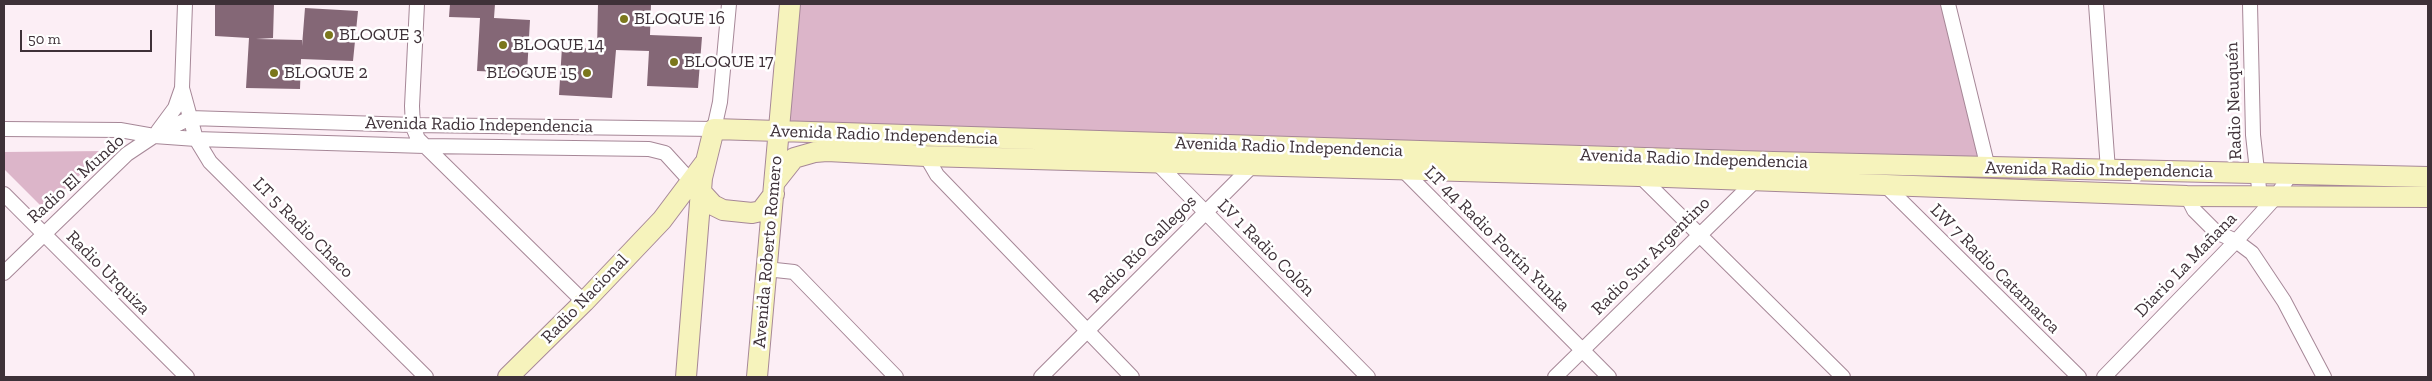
<!DOCTYPE html>
<html>
<head>
<meta charset="utf-8">
<style>
  body { margin:0 }
  #map { position:relative; width:2432px; height:381px; overflow:hidden; background:#fceef5; font-family:"Zilla Slab",serif }
  canvas { display:block }
  .frame { position:absolute; inset:0; border:5px solid #3e3138; pointer-events:none }
  .scale { position:absolute; left:20px; top:30px; width:132px; height:22px; box-sizing:border-box; border:2px solid #3e3138; border-top:0; padding-left:6px; font-size:15px; line-height:18px; white-space:nowrap; color:#3e3138; -webkit-text-stroke:4px #fff; paint-order:stroke }
</style>
</head>
<body>
<div id="map">
<canvas width="2432" height="381"></canvas>
<div class="frame"></div>
<div class="scale">50 m</div>
</div>
<script>
const ctx = document.querySelector('canvas').getContext('2d');
ctx.lineJoin = 'round';
function paint(path, color) { ctx.fillStyle = color; ctx.fill(path, 'evenodd'); }
const poly = rows => new Path2D(rows.map(r => 'M' + r).join(''));
function trace(path, color, width, dash) { ctx.strokeStyle = color; ctx.lineWidth = width; ctx.lineCap = dash ? 'butt' : 'round'; ctx.setLineDash(dash || []); ctx.stroke(path); }
function write(font, color, halo, rows, align = 'center') {
  ctx.font = font + ' "Zilla Slab",serif'; ctx.lineWidth = 5; ctx.setLineDash([]); ctx.textBaseline = 'middle'; ctx.strokeStyle = halo; ctx.fillStyle = color; for (const [text, x, y, turn = 0] of rows) {
    ctx.save(); ctx.translate(x, y); ctx.rotate((+turn || 0) * Math.PI / 180); ctx.textAlign = isNaN(turn) ? turn : align; if (halo) ctx.strokeText(text, 0, 0); ctx.fillText(text, 0, 0); ctx.restore();
  }
}
const green = poly([
  [797,4,1948,4,1985,164,787,126],
  [105,151,44,209,4,169,4,152]
]);
const building = poly([
  [215,4,274,4,273,38,256,39,302,40,302,46,305,8,358,11,353,61,301,59,300,89,246,88,249,38,215,36],
  [450,4,495,4,494,18,530,20,527,73,477,71,480,18,449,17],
  [598,4,651,4,650,35,702,37,698,88,647,86,649,51,616,50,612,98,559,95,562,47,597,49]
]);
const street = poly([
  [417,4,412,106,413,127,418,139,584,302],
  [1948,4,1988,168],
  [2096,4,2108,170],
  [2250,4,2253,135,2260,197],
  [182,88,196,139,210,162,426,377],
  [4,129,120,130,154,136,196,139,425,146,649,149,665,153,696,187],
  [158,131,175,108,182,88,185,4],
  [926,156,937,175,1132,377],
  [1154,160,1368,377],
  [1402,169,1609,377],
  [1638,174,1843,377],
  [1886,186,2079,377],
  [4,194,187,377],
  [2187,196,2194,210,2216,232,2236,241,2252,253,2284,301,2324,377],
  [766,269,794,272,896,377],
  [4,273,127,154,154,136,190,118,413,125,714,129,720,102,729,4],
  [1041,377,1255,163],
  [1555,377,1759,177],
  [2104,377,2236,241,2275,198,2290,175]
]);
const secondary = poly([
  [775,182,794,158,815,152,827,151,926,156,1639,176,2187,196,2428,197],
  [702,193,713,205,723,210,752,213,761,211,774,194],
  [508,377,584,302,662,220,704,164],
  [686,377,702,178,714,129,1773,162,2428,177],
  [757,377,790,4]
]);
const markers = [
  [624,19,5,"#7b771c"],
  [329,35,5,"#7b771c"],
  [503,45,5,"#7b771c"],
  [674,62,5,"#7b771c"],
  [274,73,5,"#7b771c"],
  [587,73,5,"#7b771c"]
];
const poiNames = [
  ["BLOQUE 16",634,19],
  ["BLOQUE 3",339,35],
  ["BLOQUE 14",513,45],
  ["BLOQUE 17",684,62],
  ["BLOQUE 2",284,73],
  ["BLOQUE 15",577,73,"right"]
];
const streetNames = [
  ["Radio Neuquén",2234,101,-92],
  ["Avenida Radio Independencia",479,125,1],
  ["Avenida Radio Independencia",884,135,2],
  ["Avenida Radio Independencia",1289,147,2],
  ["Avenida Radio Independencia",1694,159,2],
  ["Avenida Radio Independencia",2099,170,1],
  ["Radio El Mundo",76,179,-42],
  ["LT 5 Radio Chaco",303,228,45],
  ["LT 44 Radio Fortín Yunka",1497,239,45],
  ["LV 1 Radio Colón",1266,248,45],
  ["Radio Río Gallegos",1143,249,-45],
  ["Avenida Roberto Romero",768,252,-85],
  ["Radio Sur Argentino",1651,256,-45],
  ["Diario La Mañana",2186,265,-46],
  ["LW 7 Radio Catamarca",1995,269,45],
  ["Radio Urquiza",108,273,45],
  ["Radio Nacional",585,299,-46]
];
paint(green, '#dcb5c9');
paint(building, '#846776');
trace(street, '#a68797', 16);
trace(secondary, '#a68797', 22);
trace(street, '#fff', 14);
trace(secondary, '#f6f3bc', 20);
for (const [x, y, r, color] of markers) { const dot = new Path2D(); dot.arc(x, y, r, 0, 2 * Math.PI); ctx.fillStyle = color; ctx.fill(dot); trace(dot, '#fff', 2); }
write('18px', '#3e3138', '#fff', poiNames, 'left');
write('18px', '#3e3138', '#fff', streetNames);
</script>
</body>
</html>
